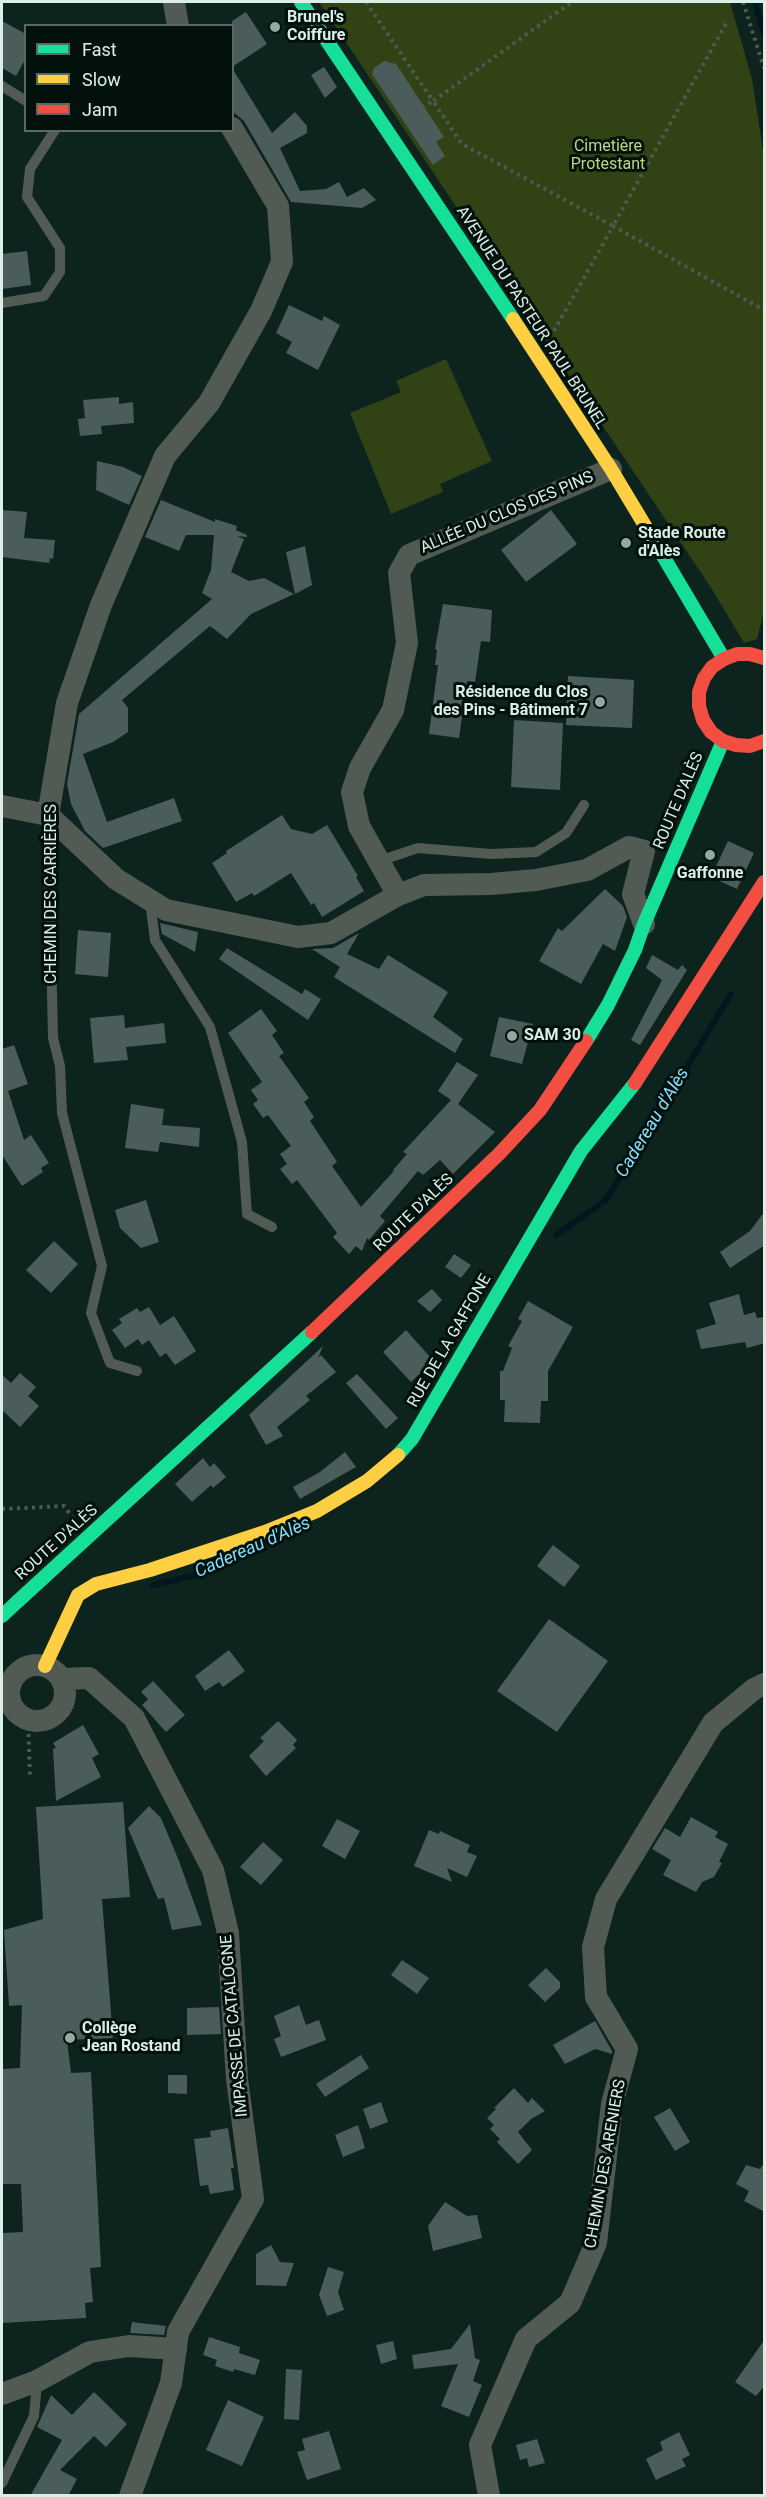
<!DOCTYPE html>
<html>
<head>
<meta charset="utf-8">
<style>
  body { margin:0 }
  #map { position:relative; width:766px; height:2497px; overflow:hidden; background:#0d231e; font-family:Roboto,sans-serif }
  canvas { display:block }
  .frame { position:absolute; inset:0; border:3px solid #daefe8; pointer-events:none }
  .legend { position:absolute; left:24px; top:24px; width:210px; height:108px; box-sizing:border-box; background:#03110d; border:2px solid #596a65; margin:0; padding:8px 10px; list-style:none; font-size:18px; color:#daefe8 }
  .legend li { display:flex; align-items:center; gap:12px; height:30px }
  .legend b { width:30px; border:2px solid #596a65 }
</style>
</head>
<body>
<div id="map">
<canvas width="766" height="2497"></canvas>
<div class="frame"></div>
<ul class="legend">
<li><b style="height:8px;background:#16e098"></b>Fast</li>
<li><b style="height:8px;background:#ffcf43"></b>Slow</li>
<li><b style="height:8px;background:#f24e42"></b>Jam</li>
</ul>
</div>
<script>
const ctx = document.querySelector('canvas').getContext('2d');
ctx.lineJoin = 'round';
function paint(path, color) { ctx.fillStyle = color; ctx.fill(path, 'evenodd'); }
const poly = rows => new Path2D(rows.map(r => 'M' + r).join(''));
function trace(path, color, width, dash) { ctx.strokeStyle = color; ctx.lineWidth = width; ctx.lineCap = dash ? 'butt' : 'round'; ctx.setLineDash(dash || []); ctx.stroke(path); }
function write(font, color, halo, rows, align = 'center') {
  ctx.font = font + ' Roboto,sans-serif'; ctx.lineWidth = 6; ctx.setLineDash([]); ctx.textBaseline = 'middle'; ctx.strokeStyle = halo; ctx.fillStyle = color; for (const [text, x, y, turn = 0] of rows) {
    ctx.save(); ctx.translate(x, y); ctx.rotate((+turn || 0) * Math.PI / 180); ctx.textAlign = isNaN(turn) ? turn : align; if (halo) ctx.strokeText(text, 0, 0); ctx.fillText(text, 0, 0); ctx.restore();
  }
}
const green = poly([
  [319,2,730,2,752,79,764,157,764,611,757,639,744,643,710,586],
  [446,359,492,461,440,484,443,492,391,514,350,413,401,392,396,381]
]);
const stream = poly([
  [755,2,764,33],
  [556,1235,606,1200,731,994],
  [153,1585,202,1574,242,1555]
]);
const building = poly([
  [246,12,267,44,232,67,232,21],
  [2,21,26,34,26,58,16,76,2,68],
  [384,61,396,64,444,137,436,142,445,156,433,165,372,74,374,68],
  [324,67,337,87,325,98,311,75],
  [232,68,272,133,295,112,307,126,307,133,280,148,300,191,326,189,339,182,347,197,364,188,376,200,362,208,291,202,244,121,232,111],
  [27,251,31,285,2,289,2,254],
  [289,305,322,321,324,316,340,325,318,370,286,353,292,342,276,333],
  [119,397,119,404,133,402,134,423,101,426,102,434,80,436,78,419,85,418,83,400],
  [97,461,123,467,142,476,129,505,96,490],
  [161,500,215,522,215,519,237,526,236,530,247,535,247,537,237,536,244,539,231,572,249,581,264,578,294,594,251,614,227,639,210,626,122,700,128,708,128,732,113,742,83,754,107,822,174,798,182,821,103,848,85,831,71,804,67,784,79,714,212,599,202,593,211,570,214,535,186,535,179,551,145,537],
  [2,510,27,512,24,538,55,540,53,559,50,558,49,563,2,557],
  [551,510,577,544,526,582,501,550],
  [305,546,312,585,295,594,286,552],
  [443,604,492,610,490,642,481,641,475,682,467,681,459,738,429,734,438,665,435,665,437,650,435,649],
  [568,676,634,680,632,728,566,725],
  [514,720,563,723,560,790,511,787],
  [282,815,291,829,312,834,327,825,358,876,356,877,364,891,322,917,314,903,311,905,291,873,254,896,252,893,236,902,212,863,227,853,226,851],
  [728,841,754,853,737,889,711,877],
  [605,889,623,906,627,917,615,951,603,944,581,984,539,961,558,928,562,931],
  [160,923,198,932,195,952,162,934],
  [78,930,111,933,108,977,75,974],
  [359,933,347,954,379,969,388,955,448,992,433,1017,463,1039,455,1053,334,977,340,967,312,949,333,948],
  [227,948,302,994,305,989,321,999,308,1020,219,959],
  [652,955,678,970,682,965,687,970,640,1045,631,1040,662,980,646,968],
  [261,1009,277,1031,272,1035,284,1053,279,1056,309,1098,304,1102,314,1117,310,1121,337,1162,332,1166,361,1207,394,1171,393,1170,407,1154,403,1152,451,1100,438,1091,457,1062,478,1075,458,1104,495,1132,453,1174,440,1160,423,1175,418,1171,380,1216,385,1221,369,1240,367,1238,362,1251,356,1246,349,1254,333,1237,337,1233,297,1180,292,1184,280,1169,287,1164,280,1154,291,1146,268,1115,263,1118,253,1104,258,1100,251,1090,262,1082,228,1033],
  [124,1015,125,1028,164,1023,166,1043,126,1047,128,1060,94,1063,90,1018],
  [499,1017,533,1024,522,1064,490,1056],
  [14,1045,28,1084,8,1091,24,1140,31,1135,49,1163,41,1168,43,1172,22,1186,2,1155,2,1049],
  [131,1104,164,1109,162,1125,200,1128,199,1147,160,1142,158,1152,125,1148],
  [146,1200,159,1242,141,1248,120,1228,115,1210],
  [765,1211,765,1245,730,1268,720,1252,750,1231],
  [54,1241,78,1264,51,1293,26,1270],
  [454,1254,471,1265,461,1278,445,1267],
  [432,1289,442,1300,430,1312,417,1301],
  [739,1294,744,1315,755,1312,757,1318,765,1317,765,1343,747,1348,745,1342,701,1349,696,1330,716,1324,709,1303],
  [528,1301,573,1327,548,1371,548,1401,541,1401,540,1423,504,1422,505,1400,500,1400,500,1371,503,1371,512,1348,508,1346,522,1321,518,1319],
  [149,1307,160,1325,174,1316,196,1351,175,1365,166,1353,160,1357,149,1340,142,1345,138,1339,125,1348,112,1330,122,1323,119,1319,137,1308,140,1312],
  [406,1330,431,1358,424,1364,427,1367,411,1382,383,1352],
  [323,1346,318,1358,321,1355,336,1372,306,1396,310,1400,277,1427,283,1436,266,1445,249,1415],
  [20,1373,36,1387,28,1396,39,1406,20,1427,2,1410,2,1375,11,1383],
  [357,1374,398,1418,386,1429,346,1383],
  [345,1452,356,1467,300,1499,293,1487,320,1472],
  [203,1458,210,1467,214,1463,226,1477,213,1488,211,1485,192,1502,175,1484],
  [553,1545,580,1566,564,1587,537,1566],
  [549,1619,608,1661,557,1732,497,1691],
  [229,1650,245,1671,223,1687,219,1682,205,1691,195,1676],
  [153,1681,185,1715,166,1732,142,1705,148,1699,141,1692],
  [278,1721,297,1740,293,1745,296,1748,266,1776,249,1756,264,1741,260,1738],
  [83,1725,99,1754,92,1758,101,1777,56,1801,53,1749,56,1748,53,1743],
  [123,1802,130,1897,102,1899,113,2038,67,2040,71,2073,91,2072,101,2267,90,2268,93,2302,85,2303,86,2318,2,2323,2,2233,23,2232,21,2184,2,2184,2,2069,20,2068,22,2005,9,2006,4,1930,43,1919,36,1807],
  [149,1806,161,1818,179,1861,202,1925,172,1930,164,1898,158,1899,128,1828],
  [691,1817,718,1832,715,1837,728,1844,719,1862,722,1863,714,1877,702,1882,696,1892,663,1875,671,1860,652,1849,665,1828,680,1837],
  [337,1819,360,1831,345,1859,322,1846],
  [429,1830,439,1834,440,1831,470,1845,467,1852,477,1856,467,1877,447,1868,452,1882,414,1866],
  [263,1842,283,1860,261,1885,240,1867],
  [402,1960,429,1978,417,1994,391,1975],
  [546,1968,560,1982,560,1988,545,2002,528,1985],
  [299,2005,306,2025,319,2020,326,2040,281,2057,274,2039,281,2036,274,2016],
  [219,2007,221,2034,187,2035,187,2008],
  [595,2021,612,2051,612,2054,595,2049,565,2064,553,2045],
  [361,2055,369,2068,325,2097,316,2084],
  [168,2075,187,2075,187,2094,168,2093],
  [514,2088,528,2103,532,2098,545,2111,531,2119,518,2132,532,2150,518,2164,497,2142,500,2139,490,2129,494,2125,487,2118,496,2109,494,2108],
  [381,2102,388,2122,370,2129,363,2109],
  [670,2108,690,2142,675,2151,654,2117],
  [358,2125,365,2148,343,2157,335,2135],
  [228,2128,234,2168,231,2168,234,2190,210,2194,208,2185,200,2186,194,2139,211,2137,210,2131],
  [765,2162,765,2212,744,2201,749,2191,736,2184,746,2165,760,2169],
  [445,2202,467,2216,477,2215,482,2238,433,2251,428,2226],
  [271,2245,280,2262,294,2263,286,2286,256,2285,256,2254],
  [328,2267,344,2272,338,2292,344,2310,327,2316,319,2295],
  [132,2322,166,2326,164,2335,130,2333],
  [470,2324,475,2358,480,2360,473,2381,482,2385,469,2417,441,2406,458,2364,414,2369,412,2355,451,2349],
  [209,2337,240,2347,239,2353,260,2360,255,2375,234,2369,233,2372,215,2366,217,2360,203,2355],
  [765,2339,765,2385,756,2396,735,2382],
  [393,2341,397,2359,381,2364,376,2345],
  [286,2369,302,2370,299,2420,284,2419],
  [94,2392,127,2424,106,2447,94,2436,60,2470,77,2479,68,2496,30,2496,62,2440,37,2427,51,2395,72,2415],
  [228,2400,264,2417,242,2466,206,2450],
  [329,2431,341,2469,307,2480,297,2452,305,2450,302,2439],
  [679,2432,690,2455,682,2459,686,2466,656,2480,646,2459,663,2450,660,2442],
  [537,2439,545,2463,529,2467,527,2458,520,2460,516,2445]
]);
const path = poly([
  [366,2,433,101,572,2],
  [743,2,764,68],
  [409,115,433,101,462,144,613,226,728,20],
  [554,331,613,226,764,310],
  [2,1509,64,1506,73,1518],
  [28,1719,30,1777]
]);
const lane = poly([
  [2,86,26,101],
  [2,303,44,296,60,272,60,248,27,197,30,169,55,130],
  [48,818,53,1038,60,1066,62,1113,102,1266,91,1313,110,1363,137,1371],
  [379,861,418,848,491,854,536,852,566,833,584,805],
  [150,901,155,940,210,1027,242,1142,247,1214,272,1227],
  [2,2483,34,2416,37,2382]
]);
const street = poly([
  [174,2,178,26],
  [2,806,48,815,116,879,166,910,298,937,331,933,398,895,424,885,491,884,536,880,587,870,629,847,644,851,633,894,644,924],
  [48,815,67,703,101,605,165,456,209,403,261,311,282,262,278,206,232,128],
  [398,895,359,826,352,792,360,768,393,710,407,643,399,573,409,555,611,469],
  '9 1693a28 28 0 1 1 56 0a28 28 0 1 1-56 0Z',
  [62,1679,89,1678,134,1718,213,1870,228,1933,237,2079,253,2199,178,2332,171,2383,130,2496],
  [2,2394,37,2381,90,2352,129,2346,176,2349],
  [489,2496,480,2445,526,2339,570,2303,596,2243,612,2104,627,2049,596,1997,593,1947,606,1899,713,1723,754,1689,764,1684]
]);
const fast = poly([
  [301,2,513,319],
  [650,534,724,659],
  [586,1041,608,1005,635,950,644,924,723,741],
  [398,1455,412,1439,581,1151,635,1083],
  [18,1601,312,1332]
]);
const slow = poly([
  [513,319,611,469,650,534],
  [45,1666,78,1595,96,1584,150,1570,265,1532,317,1511,367,1481,398,1455]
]);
const jam = poly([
  [764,658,750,654,737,654,724,659,712,667,704,678,699,692,699,706,703,720,711,732,723,741,736,745,750,746,764,741],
  [635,1083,764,882],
  [312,1332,499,1154,540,1110,586,1041]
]);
const fastBridge = poly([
  [2,1616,18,1601]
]);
const markers = [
  [275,27,6,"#92a8a1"],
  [626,543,6,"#92a8a1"],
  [600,702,6,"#92a8a1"],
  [710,855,6,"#92a8a1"],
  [512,1036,6,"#92a8a1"],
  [70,2038,6,"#92a8a1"]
];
const poiNames = [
  ["Brunel's",287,18],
  ["Coiffure",287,36],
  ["Stade Route",638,534],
  ["d'Alès",638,552],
  ["Résidence du Clos",588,693,"right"],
  ["des Pins - Bâtiment 7",588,711,"right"],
  ["Gaffonne",710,874,"center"],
  ["SAM 30",524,1036],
  ["Collège",82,2029],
  ["Jean Rostand",82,2047]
];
const parkNames = [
  ["Cimetière",608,147],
  ["Protestant",608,165]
];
const streetNames = [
  ["AVENUE DU PASTEUR PAUL BRUNEL",531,318,57],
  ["ALLÉE DU CLOS DES PINS",507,513,-23],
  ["ROUTE D'ALÈS",679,801,-67],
  ["CHEMIN DES CARRIÈRES",52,894,-90],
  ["ROUTE D'ALÈS",414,1213,-44],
  ["RUE DE LA GAFFONE",450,1341,-60],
  ["ROUTE D'ALÈS",57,1543,-42],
  ["IMPASSE DE CATALOGNE",235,2026,-95],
  ["CHEMIN DES ARENIERS",606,2164,-80]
];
const waterNames = [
  ["Cadereau d'Alès",653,1123,-59],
  ["Cadereau d'Alès",253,1548,-24]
];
paint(green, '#314215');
trace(stream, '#01171e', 6);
paint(building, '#4b5d5a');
trace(path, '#4e5954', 4, [3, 4.5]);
trace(lane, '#515b54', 10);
trace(street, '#515b54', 22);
trace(fast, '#16e098', 14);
trace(slow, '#ffcf43', 14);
trace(jam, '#f24e42', 14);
trace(fastBridge, '#16e098', 14);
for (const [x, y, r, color] of markers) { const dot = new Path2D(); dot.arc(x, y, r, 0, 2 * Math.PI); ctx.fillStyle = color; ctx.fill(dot); trace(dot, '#03110d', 2); }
write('bold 16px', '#daefe8', '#03110d', poiNames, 'left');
write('16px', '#bad981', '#03110d', parkNames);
write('16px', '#daefe8', '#03110d', streetNames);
write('italic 18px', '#84ddfb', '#03110d', waterNames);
</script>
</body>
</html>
